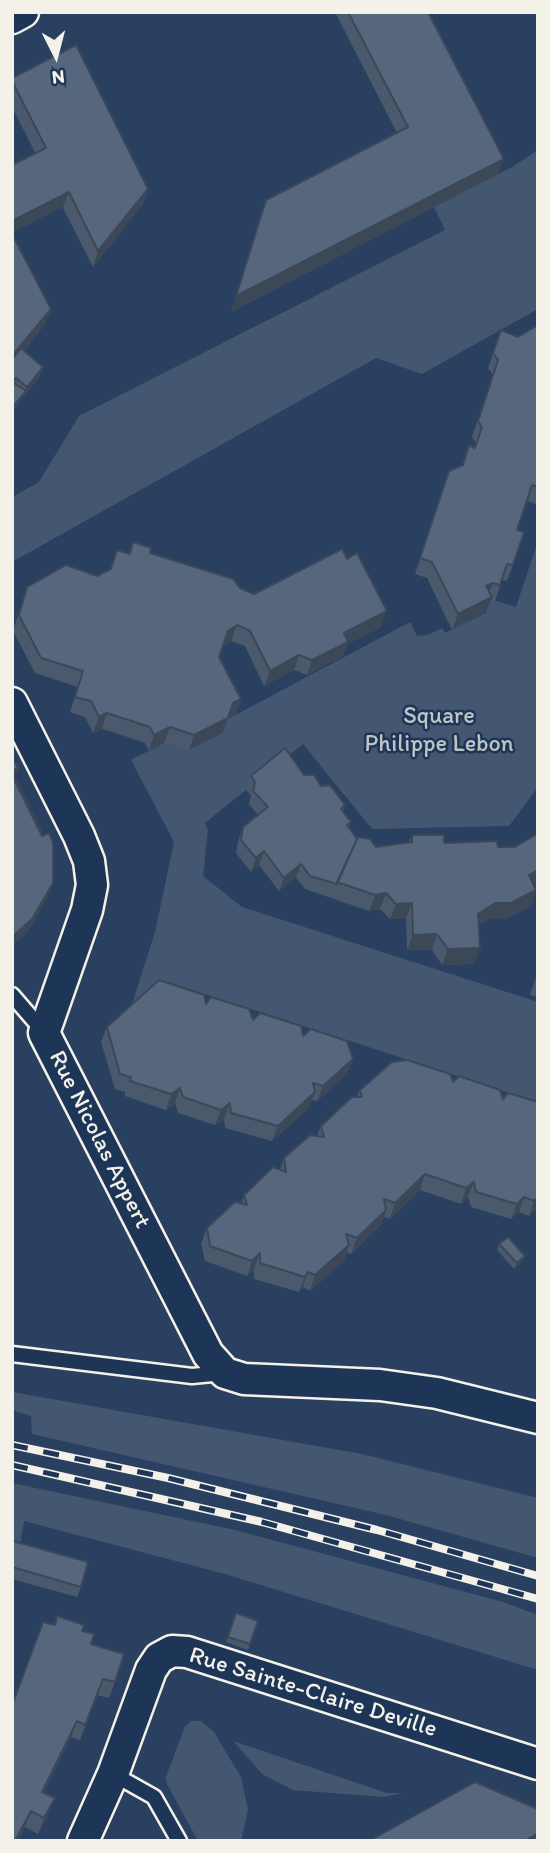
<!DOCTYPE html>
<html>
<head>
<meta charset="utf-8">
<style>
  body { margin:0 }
  #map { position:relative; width:550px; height:1853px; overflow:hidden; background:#2a4060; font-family:Itim,sans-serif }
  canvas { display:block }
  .frame { position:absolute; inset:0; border:14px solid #f4f1e8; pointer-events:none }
  .north { position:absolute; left:21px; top:21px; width:70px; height:70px; -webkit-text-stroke:5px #1d3557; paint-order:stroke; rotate:174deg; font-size:19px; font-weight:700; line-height:28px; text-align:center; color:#f4f1e8 }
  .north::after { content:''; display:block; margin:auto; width:24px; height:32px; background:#f4f1e8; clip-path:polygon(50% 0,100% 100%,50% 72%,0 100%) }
</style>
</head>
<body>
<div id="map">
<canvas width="550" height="1853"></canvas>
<div class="frame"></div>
<div class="north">N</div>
</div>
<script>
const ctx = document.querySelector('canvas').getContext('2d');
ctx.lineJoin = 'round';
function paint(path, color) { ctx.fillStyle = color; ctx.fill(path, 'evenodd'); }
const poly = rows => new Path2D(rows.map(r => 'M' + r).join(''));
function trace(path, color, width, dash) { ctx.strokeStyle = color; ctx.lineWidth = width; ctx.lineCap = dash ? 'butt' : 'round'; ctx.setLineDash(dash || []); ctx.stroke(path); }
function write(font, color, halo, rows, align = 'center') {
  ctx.font = font + ' Itim,sans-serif'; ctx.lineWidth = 5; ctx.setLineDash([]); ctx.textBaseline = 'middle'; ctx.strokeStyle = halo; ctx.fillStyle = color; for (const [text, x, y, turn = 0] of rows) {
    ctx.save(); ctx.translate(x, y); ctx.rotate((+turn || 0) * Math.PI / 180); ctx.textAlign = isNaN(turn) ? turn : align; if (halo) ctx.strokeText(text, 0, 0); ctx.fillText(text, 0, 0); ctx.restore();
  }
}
const green = poly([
  [538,150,538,309,422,374,376,358,12,562,12,497,39,482,79,416,445,230,434,207,512,167],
  [538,541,538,787,509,826,372,829,303,744,205,823,208,830,203,876,242,907,538,1002,538,1102,168,982,127,1020,155,932,174,842,131,760,164,743,228,719,410,622,417,636,428,635,442,628,445,633,486,613,487,598,516,607],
  [12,1392,362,1454,538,1498,538,1558,386,1515,32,1434,31,1416,12,1410],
  [12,1483,235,1530,503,1602,538,1615,538,1670,225,1574,24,1521,20,1544,12,1550],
  [191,1721,201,1721,214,1732,241,1777,248,1810,241,1841,198,1841,167,1784,166,1777,185,1726],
  [233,1741,387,1793,403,1793,383,1797,293,1790,262,1774]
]);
const service = poly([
  [12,995,44,1032],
  [12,1354,192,1376,223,1373],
  [113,1774,154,1797,179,1841]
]);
const minor = poly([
  [12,18,23,12],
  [12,703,79,836,89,861,92,885,87,910,44,1033,208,1354,225,1373,244,1379,380,1385,437,1393,538,1418],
  [83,1841,113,1774,151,1670,159,1658,172,1651,187,1652,538,1764]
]);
const rail = poly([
  [12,1445,168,1478,377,1530,538,1576],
  [12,1465,262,1522,538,1599]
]);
const wall = poly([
  [335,12,428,12,498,174,231,312,266,200,397,133],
  [12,78,148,189,143,204,93,267,12,107],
  [12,234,51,309,45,324,24,351,43,367,39,377,12,411],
  [538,325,538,505,527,501,517,530,513,565,507,581,502,580,495,601,491,599,486,612,452,630,427,578,415,574,449,471,462,466,469,445,474,448,476,443,472,437,493,375,488,368,501,330,518,337],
  [133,542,150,553,254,594,381,627,347,644,342,657,307,675,294,670,264,686,245,646,231,641,223,646,219,657,236,714,228,718,223,733,189,750,164,743,149,751,145,743,113,732,102,729,93,733,85,717,70,712,78,687,35,673,13,631,27,587,97,576,110,570,117,550,129,553],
  [304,775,321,786,345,805,343,812,351,822,349,828,357,839,376,847,409,842,412,835,444,843,498,847,515,847,535,835,538,833,538,883,533,885,536,890,531,906,506,919,490,919,479,925,474,964,442,965,432,950,407,950,406,918,390,919,380,909,369,911,305,889,296,878,279,891,259,865,251,872,236,853,238,841,243,827,258,815,249,804,251,795,246,790,251,776],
  [538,971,538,997,530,995],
  [206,1004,303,1036,353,1059,347,1074,317,1101,312,1100,309,1108,272,1141,225,1128,224,1119,215,1125,178,1113,175,1103,166,1110,125,1096,125,1092,115,1089,101,1042,107,1027],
  [453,1082,503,1099,538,1102,538,1207,529,1216,519,1212,511,1219,471,1207,468,1197,461,1204,420,1190,390,1219,384,1217,381,1225,351,1254,347,1252,344,1261,310,1291,303,1287,299,1292,254,1279,254,1269,247,1276,205,1261,201,1243,207,1228,241,1204,244,1195,280,1169,284,1158,317,1136,321,1126,357,1097,360,1090],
  [499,1244,525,1256,523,1261,514,1269,497,1250],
  [12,1544,81,1587,77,1597,12,1579],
  [236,1613,258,1621,248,1650,226,1642],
  [57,1616,82,1631,91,1644,115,1682,109,1698,97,1695,80,1740,71,1737,44,1792,49,1813,38,1834,25,1827,18,1841,12,1841,14,1700,54,1625]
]);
const shadedWall = poly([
  [504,159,498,174,231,312,236,296],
  [148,189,143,204,93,267,98,251],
  [69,192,63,207,12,233,12,221],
  [51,309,45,324,12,365,12,356],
  [43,367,39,377,23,397,27,387],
  [26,391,23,397,12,411,12,408],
  [493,583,487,598,486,586],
  [492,597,486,612,452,630,458,614],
  [387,611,381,627,347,644,342,657,307,675,312,660,344,633],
  [237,625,231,641,222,646,228,631],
  [299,655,294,670,264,686,270,671],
  [241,699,236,714,228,718,223,733,189,750,194,735,233,703],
  [107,713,102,729,93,733,99,717],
  [170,727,164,743,149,751,154,735],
  [18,768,13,781,12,782,12,771],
  [264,851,259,865,251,872,256,858],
  [301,864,296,878,279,891,284,878],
  [538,870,538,883,523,890,529,875],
  [53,883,48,896,28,932,12,946,12,937],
  [536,890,531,906,506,919,490,919,472,929,478,914,495,903],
  [386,893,380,909,369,911,375,895],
  [412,903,406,918,390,919,396,904],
  [437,934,432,950,407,950,413,935],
  [480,948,474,964,442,965,448,949],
  [353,1059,347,1074,317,1101,323,1086],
  [180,1088,175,1103,166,1110,171,1094],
  [315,1092,309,1108,272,1141,278,1126],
  [230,1103,224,1119,215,1125,221,1110],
  [425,1174,420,1190,390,1219,395,1203],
  [474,1182,468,1197,461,1204,466,1188],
  [524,1197,519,1212,511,1219,517,1204],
  [538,1197,538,1207,529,1216,534,1201],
  [386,1210,381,1225,351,1254,357,1238],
  [349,1245,344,1261,310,1291,315,1275],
  [260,1253,254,1269,247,1276,252,1261],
  [525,1256,523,1261,514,1269,517,1263],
  [308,1272,303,1287,299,1292,305,1277],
  [77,1721,71,1737,36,1807,42,1792],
  [55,1798,49,1813,38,1834,44,1818],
  [31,1811,25,1827,18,1841,15,1841],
  [538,1833,538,1841,525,1841]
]);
const building = poly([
  [348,12,428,12,504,159,236,296,266,200,408,127,348,12],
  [76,45,148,189,98,251,69,192,12,221,12,165,46,148,12,81,12,78,76,45],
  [12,234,51,309,12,356,12,234],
  [538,325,538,487,532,485,517,530,524,532,513,565,507,564,500,585,493,583,486,586,492,597,458,614,432,562,420,558,449,471,463,465,469,445,475,448,482,427,478,421,498,360,493,353,501,330,518,337,538,325],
  [21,348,43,367,27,387,16,378,12,383,12,359,21,348],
  [14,383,26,391,12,408,12,386,14,383],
  [133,542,151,548,150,553,233,579,240,588,254,594,342,549,347,559,357,553,387,611,344,633,348,642,312,660,299,655,270,671,250,631,237,625,228,631,219,657,241,699,233,703,228,718,194,735,170,727,154,735,150,727,119,717,107,713,99,717,91,701,75,697,83,671,41,658,19,615,27,587,66,565,97,576,111,569,117,550,130,554,133,542],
  [285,748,304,775,314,775,321,786,330,785,345,805,341,809,351,822,347,825,357,839,337,884,310,876,301,864,284,878,264,851,256,858,241,840,243,827,268,807,253,791,255,782,251,776,285,748],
  [12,757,18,768,12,771,12,757],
  [12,775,42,836,49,833,53,842,53,883,32,919,12,937,12,775],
  [14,776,43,836,42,836,13,777,14,776],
  [538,833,538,870,529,875,536,890,511,903,495,903,478,914,480,948,448,949,437,934,413,935,412,903,396,904,386,893,375,895,337,882,358,837,370,839,376,847,412,842,412,835,444,835,444,843,497,841,498,847,515,847,535,835,538,833],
  [159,980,204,995,206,1004,211,997,249,1009,253,1020,260,1013,301,1026,303,1036,311,1029,347,1041,353,1059,323,1086,313,1083,315,1092,278,1126,231,1113,230,1103,221,1110,183,1097,180,1088,171,1094,130,1081,131,1077,120,1074,107,1027,159,980],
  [407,1060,450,1074,453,1082,459,1076,500,1090,503,1099,508,1093,538,1102,538,1197,534,1201,524,1197,517,1204,476,1192,474,1182,466,1188,425,1174,395,1203,384,1199,386,1210,357,1238,346,1234,349,1245,315,1275,308,1272,305,1277,260,1263,260,1253,252,1261,210,1246,207,1228,235,1202,247,1205,244,1195,273,1167,286,1172,284,1158,310,1135,324,1137,321,1126,352,1097,362,1097,360,1090,392,1062,407,1060],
  [508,1237,525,1256,517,1263,499,1244,508,1237],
  [13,1541,88,1562,81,1587,12,1567,12,1545,13,1541],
  [236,1613,258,1621,250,1644,228,1637,236,1613],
  [57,1616,84,1625,82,1631,94,1634,91,1644,124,1654,115,1682,103,1679,85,1725,77,1721,42,1792,55,1798,44,1818,31,1811,15,1841,12,1841,12,1700,14,1700,43,1622,55,1625,57,1616],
  [475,1782,538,1809,538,1833,525,1841,369,1841,475,1782]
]);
const parkNames = [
  ["Square",439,717],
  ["Philippe Lebon",439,745]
];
const streetNames = [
  ["Rue Nicolas Appert",99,1140,63],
  ["Rue Sainte-Claire Deville",313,1693,17]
];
paint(green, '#445771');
trace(service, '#f4f1e8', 19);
trace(minor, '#f4f1e8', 35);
trace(service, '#1d3557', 14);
trace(minor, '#1d3557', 30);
trace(rail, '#f4f1e8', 8);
trace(rail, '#1d3557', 5, [16]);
paint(wall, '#4a596c');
paint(shadedWall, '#3c4858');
paint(building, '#56677d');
trace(building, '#3c4858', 2);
write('24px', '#bfc3c4', '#1d3557', parkNames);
write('24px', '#f4f1e8', '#1d3557', streetNames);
</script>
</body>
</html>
